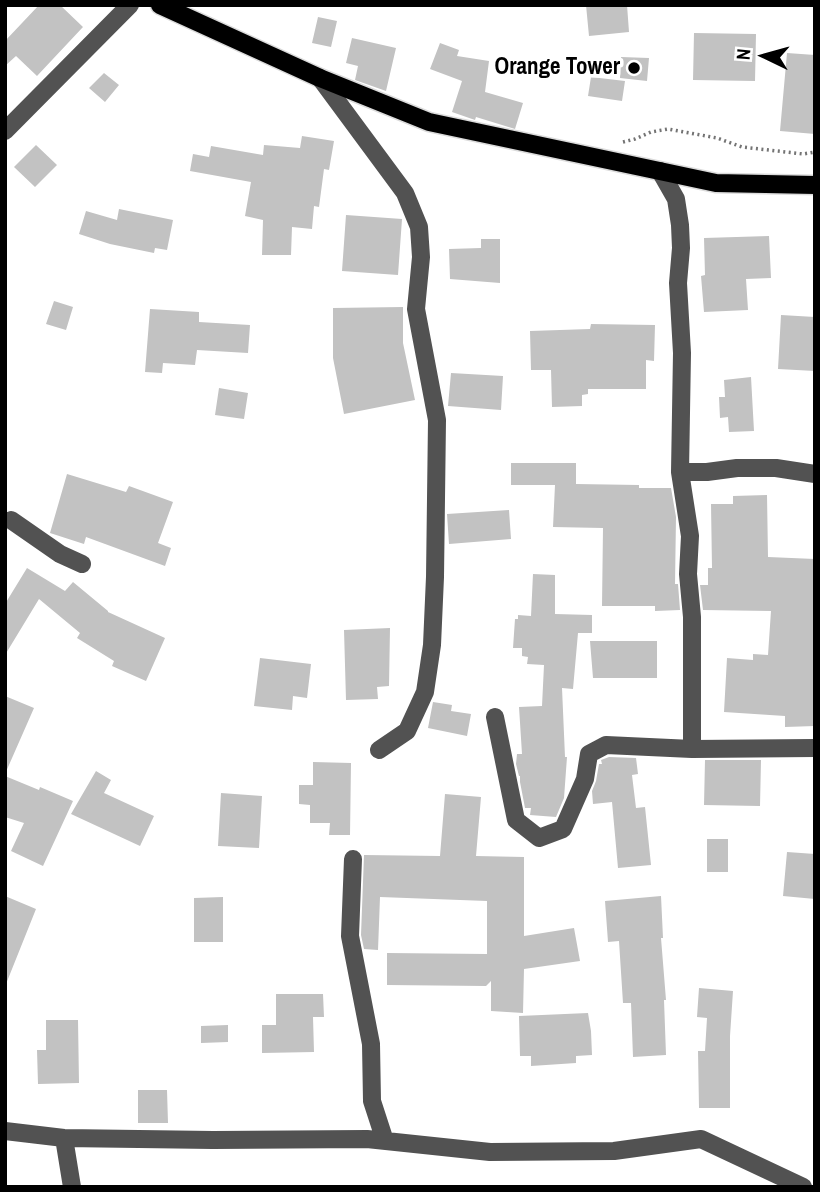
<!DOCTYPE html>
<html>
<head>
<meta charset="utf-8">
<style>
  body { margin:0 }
  #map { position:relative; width:820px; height:1192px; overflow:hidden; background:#fff; font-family:"Archivo Narrow",sans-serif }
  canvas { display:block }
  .frame { position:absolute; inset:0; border:7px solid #000; pointer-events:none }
  .north { position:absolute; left:729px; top:21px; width:70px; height:70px; -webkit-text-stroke:5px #fff; paint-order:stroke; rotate:275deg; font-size:19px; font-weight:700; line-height:28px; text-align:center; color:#000 }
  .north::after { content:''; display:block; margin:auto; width:24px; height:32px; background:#000; clip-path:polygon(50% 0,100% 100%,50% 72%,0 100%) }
</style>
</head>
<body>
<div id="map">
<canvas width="820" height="1192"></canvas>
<div class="frame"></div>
<div class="north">N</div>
</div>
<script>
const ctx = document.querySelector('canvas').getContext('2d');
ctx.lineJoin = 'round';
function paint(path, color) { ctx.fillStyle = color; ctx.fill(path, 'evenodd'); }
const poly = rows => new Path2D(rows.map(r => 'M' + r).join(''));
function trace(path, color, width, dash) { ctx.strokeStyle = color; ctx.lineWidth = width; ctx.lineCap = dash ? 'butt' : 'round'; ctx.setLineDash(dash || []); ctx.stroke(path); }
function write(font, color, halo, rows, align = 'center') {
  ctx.font = font + ' "Archivo Narrow",sans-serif'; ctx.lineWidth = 7; ctx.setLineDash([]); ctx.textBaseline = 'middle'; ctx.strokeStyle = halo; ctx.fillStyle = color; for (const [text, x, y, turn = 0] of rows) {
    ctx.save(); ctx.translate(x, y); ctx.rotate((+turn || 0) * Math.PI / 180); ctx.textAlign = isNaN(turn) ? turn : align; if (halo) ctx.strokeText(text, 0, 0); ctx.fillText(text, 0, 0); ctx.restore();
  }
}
const building = poly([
  [39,5,60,5,83,27,37,76,16,56,5,66,5,41],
  [586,5,627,5,629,32,589,36],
  [318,17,337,21,331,47,312,43],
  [694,33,756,34,755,81,693,80],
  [352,38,396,48,386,91,355,80,358,66,346,63],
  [440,43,459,50,457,56,489,61,485,92,523,103,515,129,476,117,475,120,452,112,462,81,430,69],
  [787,53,815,55,815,134,780,131],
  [621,57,649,58,647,81,620,78],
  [104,73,119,85,105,102,89,88],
  [591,77,625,81,622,101,588,96],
  [302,136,334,141,329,170,324,169,319,207,314,206,312,229,292,227,291,255,262,255,263,220,245,216,251,182,190,171,193,154,209,157,211,146,263,155,264,145,300,148],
  [36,145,57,165,35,187,14,167],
  [119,209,173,220,167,250,155,248,154,253,110,244,79,234,86,211,117,220],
  [346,215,402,219,398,275,342,271],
  [769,236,771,278,746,279,748,310,704,312,701,276,705,275,704,238],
  [481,239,500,239,500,283,450,279,449,249,481,248],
  [54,301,73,307,66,330,46,324],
  [403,307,403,343,415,400,344,414,333,358,333,308],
  [150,309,199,312,199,322,250,325,248,353,197,350,195,365,163,363,162,373,145,372],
  [781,315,815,317,815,371,778,369],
  [591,324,655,325,654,361,646,360,646,389,588,389,588,394,582,395,582,406,552,407,551,370,531,370,530,331,590,329],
  [451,373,503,376,501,410,448,406],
  [751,377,754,431,729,432,728,417,720,418,719,397,725,397,724,380],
  [219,388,248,393,244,419,215,415],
  [511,463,576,463,576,484,639,485,639,488,671,488,676,517,675,584,678,584,680,610,655,611,655,606,602,606,603,528,553,527,555,485,511,485],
  [67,474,126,492,129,486,173,502,158,543,171,548,165,566,86,537,84,544,50,533],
  [767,495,768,557,815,559,815,726,785,727,785,716,724,712,727,658,753,660,753,654,768,655,771,611,703,610,700,585,708,585,708,568,712,568,711,504,733,504,733,496],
  [509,510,511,539,449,544,447,514],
  [27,568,65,591,73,582,108,611,108,612,165,638,146,681,112,666,114,661,77,638,80,633,39,599,5,655,5,604],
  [533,574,555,575,555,614,592,615,592,633,578,633,573,689,562,688,565,757,567,757,564,798,556,817,530,815,531,808,525,808,520,782,520,776,519,776,516,764,517,754,522,754,519,707,542,706,544,665,527,664,528,657,522,656,522,648,513,648,515,619,518,619,518,615,531,616],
  [390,628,389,686,377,687,378,699,346,700,344,630],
  [590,641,657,641,657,678,593,678],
  [260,658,311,664,307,698,293,696,292,710,254,706],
  [5,696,34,708,5,774],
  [433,702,452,705,451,711,471,714,467,736,428,728],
  [609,757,636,758,638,774,632,775,636,808,645,807,651,865,618,868,612,802,593,804,592,791,596,781,599,764,602,764,601,760],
  [705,760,761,760,760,806,704,805],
  [313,762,351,763,350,835,329,835,330,823,310,823,310,805,299,804,299,785,313,785],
  [96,771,111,780,104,793,154,816,140,846,71,814],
  [5,776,39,790,40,787,73,801,43,866,11,851,24,823,5,817],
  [221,793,262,796,259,848,218,846],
  [445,794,481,797,476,856,524,857,524,936,574,928,580,961,524,969,523,1013,491,1011,491,981,486,986,387,985,387,953,487,954,487,901,380,897,378,950,364,949,361,935,364,855,440,856],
  [707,839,728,839,728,872,707,872],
  [787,852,815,854,815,899,783,896],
  [5,896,36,909,6,984,5,983],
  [661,896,663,938,661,938,666,1000,664,1000,666,1055,633,1057,631,1003,623,1003,619,941,608,942,605,901],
  [223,897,223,942,194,942,194,898],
  [699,988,733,991,730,1036,730,1108,699,1108,698,1051,705,1051,707,1018,697,1017],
  [276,994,323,994,324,1017,313,1017,314,1052,262,1053,262,1025,276,1025],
  [588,1013,591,1031,592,1055,576,1056,576,1063,531,1066,531,1056,520,1056,519,1016],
  [46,1020,78,1020,79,1083,38,1084,37,1050,46,1050],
  [228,1025,228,1042,201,1043,201,1026],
  [138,1090,167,1090,168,1123,138,1123]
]);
const path = poly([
  [623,142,635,139,651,132,668,129,717,138,742,147,803,154,815,152]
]);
const minor = poly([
  [320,78,405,193,419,227,421,257,416,309,437,420,435,577,432,645,425,692,407,731,379,750],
  [5,131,130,5],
  [660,171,676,199,680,225,681,248,678,283,682,353,680,472,707,472,737,468,776,468,815,474],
  [680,472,690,536,688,574,692,617,692,749],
  [11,520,60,554,82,564],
  [495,717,516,820,539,838,563,829,585,779,589,754,606,745,692,749,815,748],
  [353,859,350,936,371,1044,372,1101,385,1141],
  [5,1131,64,1138,213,1140,367,1139,490,1152,614,1151,701,1139,803,1187],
  [64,1138,72,1187]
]);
const major = poly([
  [160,5,320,78,429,122,716,183,815,185]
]);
const markers = [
  [634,68,7,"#000"]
];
const poiNames = [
  ["Orange Tower",620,68]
];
paint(building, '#c2c2c2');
trace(major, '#dbdbdb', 21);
trace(path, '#747474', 3.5, [2, 3.5]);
trace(minor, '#525252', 18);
trace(major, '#000', 18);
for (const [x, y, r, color] of markers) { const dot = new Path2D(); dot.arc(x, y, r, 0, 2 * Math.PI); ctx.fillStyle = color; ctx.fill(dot); trace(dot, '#fff', 2.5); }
write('bold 23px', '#000', '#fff', poiNames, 'right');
</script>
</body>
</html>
